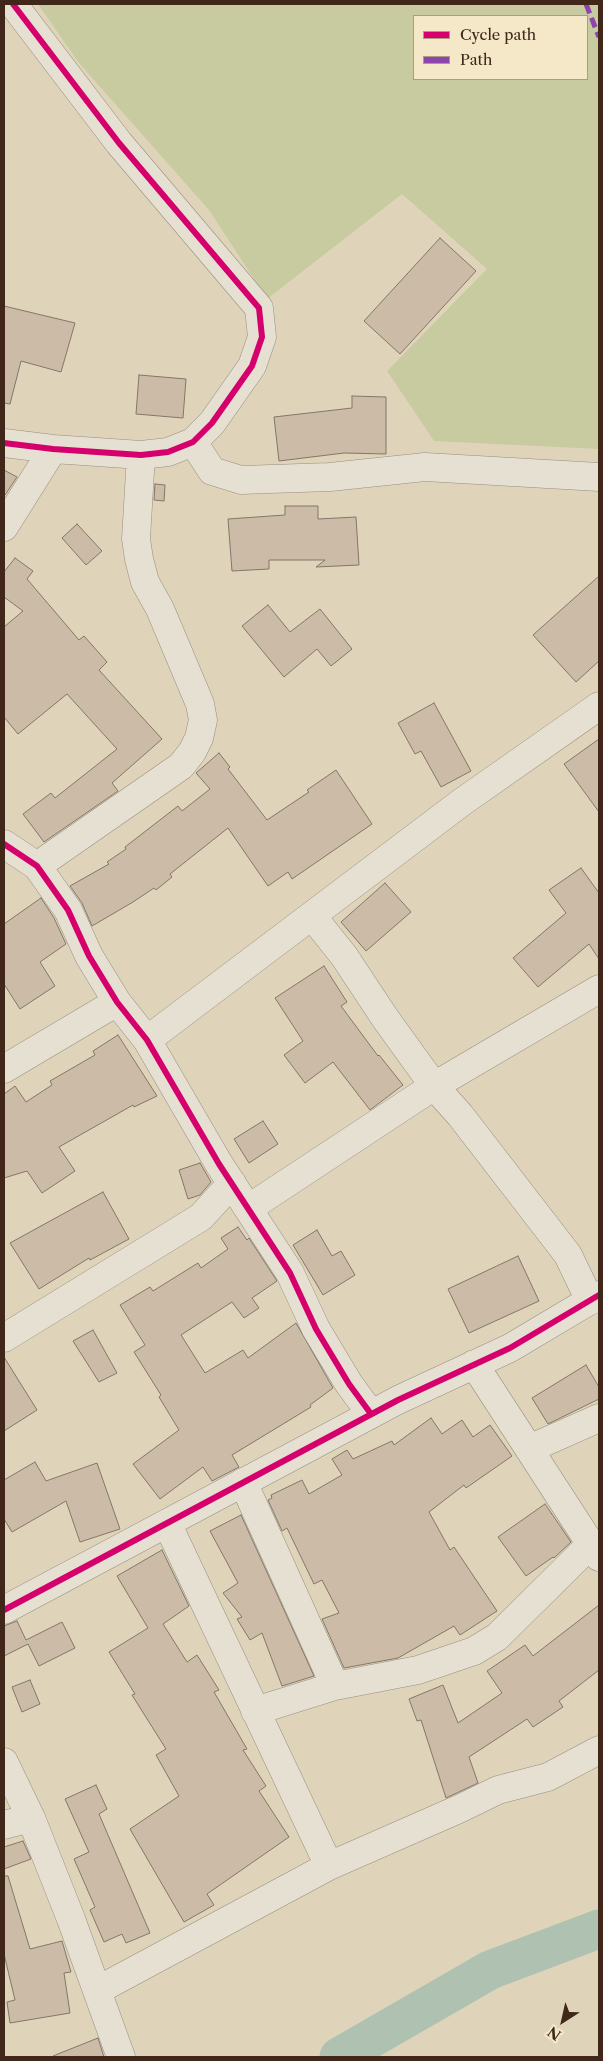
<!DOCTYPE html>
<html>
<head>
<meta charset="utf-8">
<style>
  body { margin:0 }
  #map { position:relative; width:603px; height:2061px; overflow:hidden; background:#dfd4b9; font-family:"Libre Caslon Text",serif }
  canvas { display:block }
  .frame { position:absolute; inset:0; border:5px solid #41271a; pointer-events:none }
  .legend { position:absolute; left:413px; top:15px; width:175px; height:65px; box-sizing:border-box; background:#f4e8c8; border:1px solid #ac9b82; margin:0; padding:6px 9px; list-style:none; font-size:15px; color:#41271a }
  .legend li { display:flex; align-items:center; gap:10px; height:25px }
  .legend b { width:25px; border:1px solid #ac9b82 }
  .north { position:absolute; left:538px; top:1996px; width:50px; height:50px; -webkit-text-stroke:4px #f4e8c8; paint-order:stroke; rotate:215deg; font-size:14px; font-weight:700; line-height:20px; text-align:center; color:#41271a }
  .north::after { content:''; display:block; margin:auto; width:18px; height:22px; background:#41271a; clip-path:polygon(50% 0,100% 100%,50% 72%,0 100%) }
</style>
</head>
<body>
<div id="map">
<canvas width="603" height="2061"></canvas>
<div class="frame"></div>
<ul class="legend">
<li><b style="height:6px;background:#d6006c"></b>Cycle path</li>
<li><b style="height:6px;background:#8e44ad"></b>Path</li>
</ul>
<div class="north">N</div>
</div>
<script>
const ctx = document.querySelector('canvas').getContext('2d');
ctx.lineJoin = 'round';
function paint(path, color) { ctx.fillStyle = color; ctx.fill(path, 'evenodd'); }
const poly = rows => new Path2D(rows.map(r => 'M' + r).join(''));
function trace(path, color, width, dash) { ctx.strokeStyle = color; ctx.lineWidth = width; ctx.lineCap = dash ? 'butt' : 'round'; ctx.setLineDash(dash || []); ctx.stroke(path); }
const green = poly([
  [38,4,599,4,599,449,434,441,387,371,487,269,402,194,267,299,209,210,79,63],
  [414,16,587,16,587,79,414,79]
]);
const river = poly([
  [339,2057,490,1970,599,1929]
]);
const building = poly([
  [440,238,476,271,400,354,364,321,440,238],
  [4,306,75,323,61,372,21,361,10,404,4,403,4,306],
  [139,375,186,379,183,418,136,414,139,375],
  [352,396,386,397,386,454,344,453,279,461,274,417,352,408,352,396],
  [4,470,17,477,5,495,4,495,4,470],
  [155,484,165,485,164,501,154,500,155,484],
  [285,506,318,506,318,519,356,517,359,565,316,567,325,560,269,560,269,569,232,571,228,519,285,515,285,506],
  [77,524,102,551,86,565,62,538,77,524],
  [15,558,33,571,27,579,79,640,84,636,107,662,99,670,162,739,112,783,118,791,44,842,23,814,51,793,55,798,117,749,67,694,18,734,4,717,4,627,23,611,4,597,4,572,15,558],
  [599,576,599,661,576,682,533,635,599,576],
  [268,605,290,632,320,609,352,649,331,666,317,649,284,677,242,626,268,605],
  [434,703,471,771,441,787,421,751,415,754,398,723,434,703],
  [599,739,599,812,564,764,599,739],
  [219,753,230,767,228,769,267,820,309,792,307,790,336,770,372,824,292,879,288,872,268,886,228,828,170,874,172,877,156,890,154,888,133,902,92,926,82,903,70,886,109,864,107,862,126,849,125,847,178,806,182,811,210,789,196,773,219,753],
  [581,868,599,893,599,959,589,944,538,987,513,958,566,913,549,890,581,868],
  [385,883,411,912,366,951,341,922,385,883],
  [41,898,54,918,66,944,40,962,55,986,20,1009,4,984,4,924,41,898],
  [324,966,347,1002,341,1006,378,1056,379,1055,403,1085,370,1110,333,1062,305,1083,284,1055,303,1041,275,998,324,966],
  [118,1035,157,1096,134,1107,133,1105,59,1147,75,1171,42,1193,27,1171,4,1178,4,1094,15,1086,26,1102,52,1085,50,1081,95,1055,93,1051,118,1035],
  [263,1121,278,1144,249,1163,234,1139,263,1121],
  [200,1163,211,1182,200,1195,188,1199,179,1170,200,1163],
  [103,1192,129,1239,90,1260,89,1258,39,1289,10,1243,103,1192],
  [238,1227,247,1240,249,1238,277,1281,252,1298,259,1308,244,1318,232,1302,181,1335,205,1373,243,1350,248,1358,296,1323,333,1388,310,1405,311,1407,232,1455,239,1467,212,1481,203,1467,160,1499,133,1464,179,1430,159,1397,161,1395,134,1352,145,1345,120,1305,150,1287,153,1291,198,1263,201,1268,228,1249,221,1238,238,1227],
  [317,1230,332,1256,341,1251,355,1275,323,1295,293,1245,317,1230],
  [518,1256,539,1301,469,1333,448,1289,518,1256],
  [93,1330,117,1373,99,1382,73,1341,93,1330],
  [4,1357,37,1410,4,1431,4,1357],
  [586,1365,599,1387,599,1399,548,1424,532,1398,586,1365],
  [431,1418,442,1434,462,1420,473,1437,490,1425,512,1456,466,1488,464,1485,429,1512,450,1550,454,1547,497,1611,460,1635,454,1626,398,1658,344,1668,322,1619,339,1613,322,1580,314,1584,287,1528,282,1531,268,1500,272,1498,271,1495,302,1480,309,1494,342,1475,332,1459,347,1450,353,1459,392,1441,394,1445,431,1418],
  [35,1462,46,1481,97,1463,120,1529,80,1542,66,1501,12,1532,4,1519,4,1480,35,1462],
  [545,1504,571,1542,554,1558,553,1557,526,1576,498,1537,545,1504],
  [241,1515,314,1676,282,1686,262,1633,250,1640,237,1619,242,1617,223,1593,238,1583,210,1531,241,1515],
  [162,1550,189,1606,163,1624,187,1662,197,1655,219,1690,214,1692,247,1749,243,1750,266,1786,259,1791,289,1837,207,1894,214,1905,184,1922,130,1829,179,1796,156,1755,166,1749,132,1695,135,1694,109,1652,148,1628,117,1576,162,1550],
  [599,1605,599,1670,559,1701,563,1707,533,1727,527,1719,469,1757,478,1783,446,1798,421,1720,417,1721,409,1699,443,1685,458,1723,502,1693,487,1671,525,1645,533,1656,599,1605],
  [17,1621,26,1640,62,1622,75,1648,39,1666,28,1644,4,1656,4,1626,17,1621],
  [30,1680,40,1704,22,1712,12,1687,30,1680],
  [96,1785,107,1809,99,1814,150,1933,126,1943,122,1934,104,1942,90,1910,95,1907,74,1859,89,1852,65,1799,96,1785],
  [23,1841,31,1859,4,1869,4,1847,23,1841],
  [4,1876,8,1876,30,1949,62,1941,71,1972,64,1973,70,2013,10,2023,7,2002,15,2000,4,1954,4,1876],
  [98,2038,104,2057,53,2057,53,2056,98,2038]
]);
const minor = poly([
  [193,442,212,471,241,480,330,477,425,467,599,477],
  [4,443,53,449,141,455,168,452,193,442,212,423,252,366,262,337,259,308,119,143,13,4],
  [4,527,53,449],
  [4,844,37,866,68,910,89,956,117,1002,147,1040,219,1164,290,1273,316,1329,349,1384,371,1414],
  [37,866,181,766,192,752,199,738,203,720,200,704,160,609,145,582,139,559,136,539,141,455],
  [312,916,344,956,385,1018,434,1086,460,1115,568,1255,590,1301],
  [147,1040,462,802,599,706],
  [4,1069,117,1002],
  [249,1208,434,1086,599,989],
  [4,1338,201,1217,232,1183],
  [474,1364,599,1557],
  [529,1449,599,1418],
  [243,1482,335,1686],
  [167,1523,329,1866],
  [4,1610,398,1400,510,1348,599,1295],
  [255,1711,335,1686,418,1670,474,1651,497,1637,591,1544],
  [4,1762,31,1818,71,1919,121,2057],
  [4,1825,31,1818],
  [98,1990,329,1866,459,1809,498,1790,548,1777,599,1750]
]);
const quiet = poly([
  [586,4,599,37]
]);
const cycleway = poly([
  [4,443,53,449,141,455,168,452,193,442,212,423,252,366,262,337,259,308,119,143,13,4],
  [4,844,37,866,68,910,89,956,117,1002,147,1040,219,1164,290,1273,316,1329,349,1384,371,1414],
  [4,1610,398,1400,510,1348,599,1295]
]);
paint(green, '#c8caa0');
trace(river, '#afc2b2', 39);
paint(building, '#ccbca7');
trace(building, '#817769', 1);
trace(minor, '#988e7e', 29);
trace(minor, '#e5e0d2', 28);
trace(quiet, '#8e44ad', 5, [10, 5]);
trace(cycleway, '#d6006c', 6);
</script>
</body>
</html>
